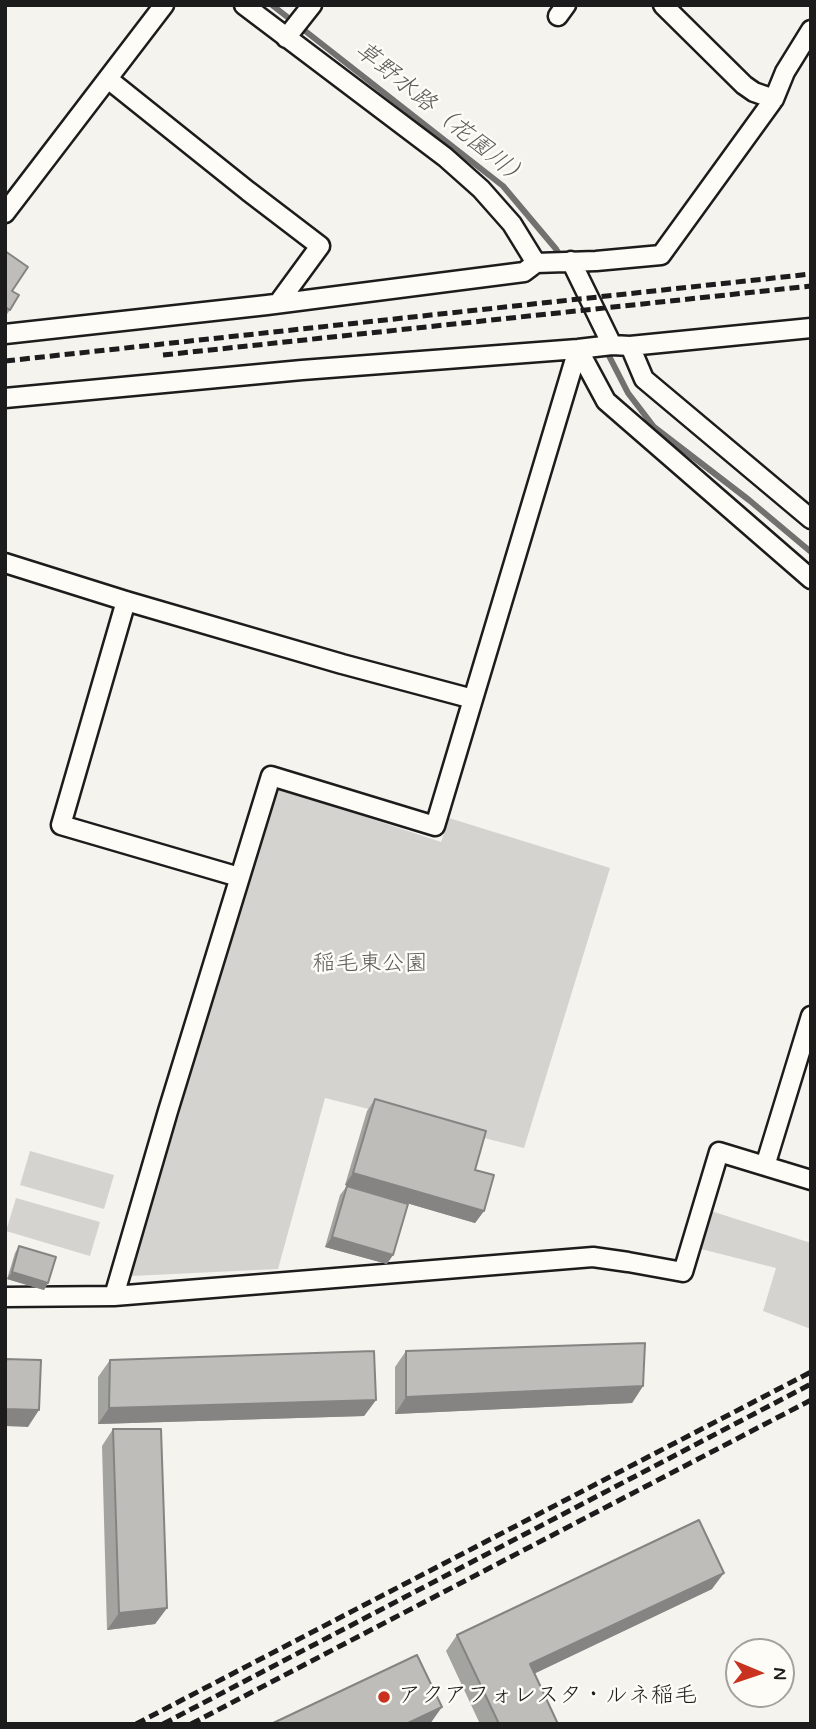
<!DOCTYPE html>
<html>
<head>
<meta charset="utf-8">
<style>
  body { margin:0 }
  #map { position:relative; width:816px; height:1729px; overflow:hidden; background:#f4f3ee; font-family:Mynerve,sans-serif }
  canvas { display:block }
  .frame { position:absolute; inset:0; border:7px solid #1c1c1c; pointer-events:none }
  .north { position:absolute; left:725px; top:1638px; width:70px; height:70px; box-sizing:border-box; background:#fdfcf7; border:2px solid #a3a29f; border-radius:50%; rotate:92deg; font-size:19px; font-weight:700; line-height:28px; text-align:center; color:#1c1c1c }
  .north::after { content:''; display:block; margin:auto; width:24px; height:32px; background:#c8321e; clip-path:polygon(50% 0,100% 100%,50% 72%,0 100%) }
</style>
</head>
<body>
<div id="map">
<canvas width="816" height="1729"></canvas>
<div class="frame"></div>
<div class="north">N</div>
</div>
<script>
const ctx = document.querySelector('canvas').getContext('2d');
ctx.lineJoin = 'round';
function paint(path, color) { ctx.fillStyle = color; ctx.fill(path, 'evenodd'); }
const poly = rows => new Path2D(rows.map(r => 'M' + r).join(''));
function trace(path, color, width, dash) { ctx.strokeStyle = color; ctx.lineWidth = width; ctx.lineCap = dash ? 'butt' : 'round'; ctx.setLineDash(dash || []); ctx.stroke(path); }
function write(font, color, halo, rows, align = 'center') {
  ctx.font = font + ' Mynerve,"Klee One",sans-serif'; ctx.lineWidth = 5; ctx.setLineDash([]); ctx.textBaseline = 'middle'; ctx.strokeStyle = halo; ctx.fillStyle = color; for (const [text, x, y, turn = 0] of rows) {
    ctx.save(); ctx.translate(x, y); ctx.rotate((+turn || 0) * Math.PI / 180); ctx.textAlign = isNaN(turn) ? turn : align; if (halo) ctx.strokeText(text, 0, 0); ctx.fillText(text, 0, 0); ctx.restore();
  }
}
const green = poly([
  [276,787,441,842,449,818,610,868,524,1148,325,1098,278,1269,131,1276],
  [30,1151,114,1175,104,1209,20,1185],
  [16,1198,100,1222,90,1256,6,1231],
  [711,1211,811,1243,811,1329,763,1311,776,1268,701,1249]
]);
const stream = poly([
  [272,5,503,186,556,249,561,258],
  [606,350,628,393,654,427,749,500,811,552]
]);
const minor = poly([
  [244,5,445,157,481,189,512,224,536,263,596,261,661,255,774,99,785,72,811,30],
  [663,5,744,85,754,92,774,99],
  [558,16,566,5],
  [286,38,312,5],
  [108,79,248,191,320,246,279,302],
  [5,213,164,5],
  [571,261,612,345],
  [5,334,267,305,524,272,536,263],
  [630,346,644,379,811,519],
  [578,349,606,401,811,579],
  [5,398,302,370,578,349,612,345,630,346,811,328],
  [5,563,126,601,342,664,473,699],
  [126,601,61,825,239,877],
  [765,1166,811,1016],
  [114,1296,168,1111,271,776,435,826,578,349],
  [5,1297,114,1296,593,1257,628,1262,683,1272,719,1152,811,1180]
]);
const rail = poly([
  [163,355,811,286],
  [5,361,811,274],
  [136,1724,811,1372],
  [163,1724,811,1384],
  [191,1724,811,1400]
]);
const wall = poly([
  [5,251,12,291,10,310,5,317],
  [375,1099,475,1170,484,1211,475,1223,345,1185,367,1111],
  [347,1186,387,1264,325,1247,340,1195],
  [19,1246,48,1283,44,1290,7,1279,15,1253],
  [406,1351,643,1386,632,1403,395,1414,395,1367],
  [110,1360,376,1400,364,1416,98,1424,98,1377],
  [113,1429,167,1608,155,1624,107,1630,102,1446],
  [712,1589,535,1673,558,1724,480,1724,446,1651,457,1635]
]);
const shadedWall = poly([
  [353,1173,484,1211,475,1223,345,1185],
  [332,1237,393,1255,387,1264,325,1247],
  [12,1272,48,1283,44,1290,7,1279],
  [643,1386,632,1403,395,1414,406,1397],
  [376,1400,364,1416,98,1424,109,1408],
  [5,1409,39,1410,28,1427,5,1426],
  [724,1573,712,1589,519,1681,530,1664],
  [167,1608,155,1624,107,1630,119,1613],
  [442,1707,430,1724,406,1724]
]);
const building = poly([
  [5,251,28,267,12,291,19,295,10,310,5,307,5,251],
  [375,1099,486,1131,475,1170,494,1175,484,1211,353,1173,375,1099],
  [347,1186,408,1204,393,1255,332,1237,347,1186],
  [19,1246,56,1257,48,1283,12,1272,19,1246],
  [645,1343,643,1386,406,1397,406,1351,645,1343],
  [374,1351,376,1400,109,1408,110,1360,374,1351],
  [5,1359,41,1360,39,1410,5,1409,5,1359],
  [113,1429,161,1429,167,1608,119,1613,113,1429],
  [699,1520,724,1573,530,1664,558,1724,499,1724,457,1635,699,1520],
  [417,1655,442,1707,406,1724,271,1724,417,1655]
]);
const markers = [
  [384,1697,7,"#c8321e"]
];
const parkNames = [
  ["稲毛東公園",370,965]
];
const poiNames = [
  ["アクアフォレスタ・ルネ稲毛",398,1697]
];
const waterNames = [
  ["草野水路（花園川）",441,116,39]
];
paint(green, '#d4d3cf');
trace(stream, '#72716f', 6);
trace(minor, '#1c1c1c', 23);
trace(minor, '#fdfcf7', 18);
trace(rail, '#1c1c1c', 5, [10, 5]);
paint(wall, '#a3a3a0');
paint(shadedWall, '#858482');
paint(building, '#bebdba');
trace(building, '#858482', 2);
for (const [x, y, r, color] of markers) { const dot = new Path2D(); dot.arc(x, y, r, 0, 2 * Math.PI); ctx.fillStyle = color; ctx.fill(dot); trace(dot, '#fdfcf7', 2.5); }
write('23px', '#5c5c5b', '#fdfcf7', parkNames);
write('23px', '#1c1c1c', '#fdfcf7', poiNames, 'left');
write('italic 24px', '#5c5c5a', '#fdfcf7', waterNames);
</script>
</body>
</html>
